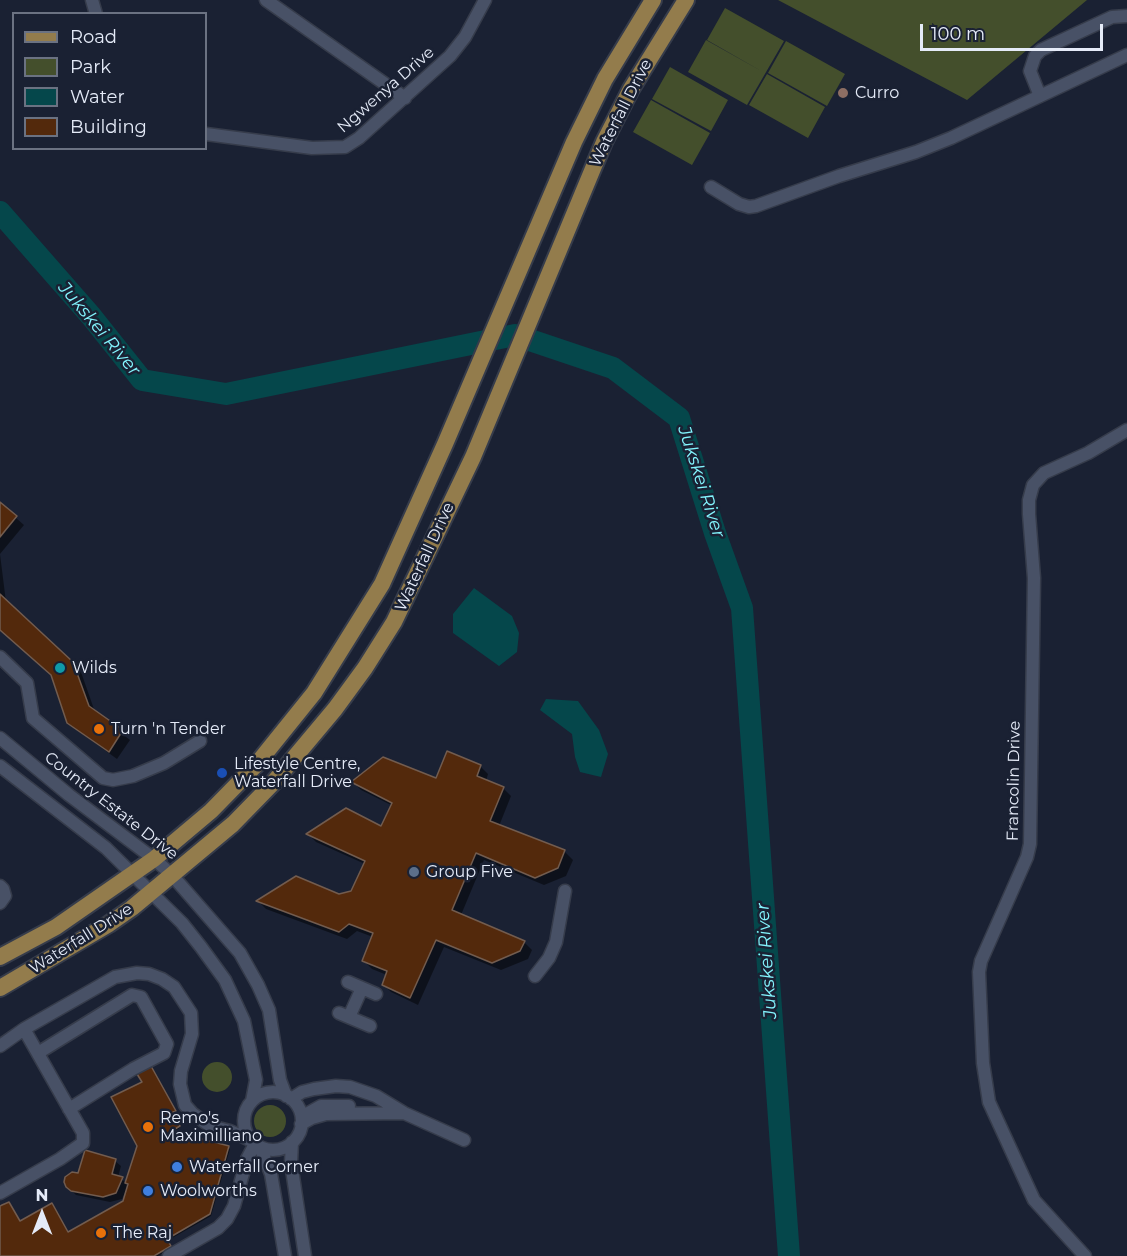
<!DOCTYPE html>
<html>
<head>
<meta charset="utf-8">
<style>
  body { margin:0 }
  #map { position:relative; width:1127px; height:1256px; overflow:hidden; background:#1a2133; font-family:Montserrat,sans-serif }
  canvas { display:block }
  .legend { position:absolute; left:12px; top:12px; width:195px; height:138px; box-sizing:border-box; background:#1a2133; border:2px solid #6b7282; margin:0; padding:8px 10px; list-style:none; font-size:18px; color:#e5ebf8 }
  .legend li { display:flex; align-items:center; gap:12px; height:30px }
  .legend b { width:30px; border:2px solid #6b7282 }
  .north { position:absolute; left:12px; top:1184px; width:60px; height:60px; -webkit-text-stroke:4px #1a2133; paint-order:stroke; rotate:0deg; font-size:16px; font-weight:700; line-height:24px; text-align:center; color:#e5ebf8 }
  .north::after { content:''; display:block; margin:auto; width:21px; height:27px; background:#e5ebf8; clip-path:polygon(50% 0,100% 100%,50% 72%,0 100%) }
  .scale { position:absolute; left:920px; top:24px; width:183px; height:27px; box-sizing:border-box; border:3px solid #e5ebf8; border-top:0; padding-left:8px; font-size:18px; line-height:21px; white-space:nowrap; color:#e5ebf8; -webkit-text-stroke:4px #1a2133; paint-order:stroke }
</style>
</head>
<body>
<div id="map">
<canvas width="1127" height="1256"></canvas>
<ul class="legend">
<li><b style="height:8px;background:#937c4c"></b>Road</li>
<li><b style="height:16px;background:#444f2c"></b>Park</li>
<li><b style="height:16px;background:#05474b"></b>Water</li>
<li><b style="height:16px;background:#53290c"></b>Building</li>
</ul>
<div class="north">N</div>
<div class="scale">100 m</div>
</div>
<script>
const ctx = document.querySelector('canvas').getContext('2d');
ctx.lineJoin = 'round';
function paint(path, color) { ctx.fillStyle = color; ctx.fill(path, 'evenodd'); }
const poly = rows => new Path2D(rows.map(r => 'M' + r).join(''));
function trace(path, color, width, dash) { ctx.strokeStyle = color; ctx.lineWidth = width; ctx.lineCap = dash ? 'butt' : 'round'; ctx.setLineDash(dash || []); ctx.stroke(path); }
function write(font, color, halo, rows, align = 'center') {
  ctx.font = font + ' Montserrat,sans-serif'; ctx.lineWidth = 5; ctx.setLineDash([]); ctx.textBaseline = 'middle'; ctx.strokeStyle = halo; ctx.fillStyle = color; for (const [text, x, y, turn = 0] of rows) {
    ctx.save(); ctx.translate(x, y); ctx.rotate((+turn || 0) * Math.PI / 180); ctx.textAlign = isNaN(turn) ? turn : align; if (halo) ctx.strokeText(text, 0, 0); ctx.fillText(text, 0, 0); ctx.restore();
  }
}
const green = poly([
  [778,0,1087,0,967,100],
  [725,8,784,41,747,105,688,72,706,40,763,72,707,40],
  [786,41,845,74,827,106,768,73],
  [670,67,728,100,711,131,652,99],
  [767,74,825,107,808,138,749,105],
  [651,100,710,133,692,165,633,132],
  '202 1077a15 15 0 1 1 30 0a15 15 0 1 1-30 0Z',
  '254 1121a16 16 0 1 1 32 0a16 16 0 1 1-32 0Z'
]);
const water = poly([
  [474,588,512,616,519,633,517,652,499,666,453,633,453,614],
  [546,699,578,701,599,730,608,754,601,777,580,772,575,757,572,734,540,710]
]);
const shadow = poly([
  [0,504,24,525,0,554,6,602,81,672,95,712,130,740,117,759,77,730,68,722,53,676,0,629],
  [480,766,488,774,486,781,503,788,511,796,499,826,565,852,573,860,566,876,544,885,484,860,461,915,524,942,532,950,528,959,501,970,444,947,418,1005,391,992,383,984,387,975,372,969,364,961,373,937,357,931,347,939,266,909,258,901,339,896,352,893,365,864,316,842,308,834,381,828,393,806,361,790,353,782,437,780],
  [152,1070,176,1113,173,1114,180,1128,175,1131,177,1134,230,1149,211,1216,167,1241,172,1248,158,1256,0,1256,0,1209,20,1223,69,1233,124,1202,128,1190,126,1190,122,1199,110,1202,76,1195,69,1188,79,1175,115,1161,121,1166,118,1177,127,1183,139,1146,144,1083]
]);
const river = poly([
  [0,212,91,316,142,380,226,394,515,335,613,368,679,418,715,533,742,608,789,1256]
]);
const building = poly([
  [0,502,17,516,0,537,0,502],
  [0,594,73,662,89,706,123,730,109,752,67,723,51,675,0,630,0,594],
  [447,751,481,765,477,776,504,787,490,821,565,850,558,868,535,878,476,853,452,910,525,941,520,951,492,963,436,940,410,998,382,985,387,971,362,961,373,933,349,924,339,932,256,901,296,876,339,894,351,891,365,861,306,834,346,808,381,826,392,803,351,782,383,757,436,778,447,751],
  [151,1066,176,1111,173,1112,180,1126,175,1129,176,1132,229,1146,210,1214,167,1239,171,1246,154,1256,0,1256,0,1206,2,1205,9,1202,20,1221,52,1203,68,1232,123,1201,128,1184,125,1183,137,1146,111,1097,142,1082,137,1074,151,1066],
  [85,1150,116,1159,112,1174,123,1177,116,1193,103,1197,71,1191,66,1187,64,1182,65,1177,72,1172,78,1173,85,1150]
]);
const minor = poly([
  [92,0,96,14],
  [266,0,405,98],
  [1040,96,1030,71,1035,56,1041,50,1112,17,1127,16],
  [206,134,312,148,345,147,359,138,450,56,465,37,485,0],
  [711,187,739,204,749,207,756,206,839,176,916,152,951,138,1127,55],
  [0,657,27,683,33,718,103,778,113,780,133,776,164,763,200,741],
  [0,738,69,795,154,859,171,874,240,953,258,985,269,1010,280,1080,286,1096],
  [0,766,106,848,182,923,201,947,225,980,244,1021,256,1080,252,1101],
  [0,886,3,889,5,896,0,903],
  [535,976,549,958,556,942,565,891],
  [348,982,376,994],
  [339,1013,370,1026],
  [349,1017,362,988],
  [0,1046,24,1029,115,977,137,973,149,974,162,979,174,987,191,1013,192,1034,181,1071,180,1084,185,1105,192,1113,210,1126,230,1131,250,1140],
  [38,1053,132,995,141,997,167,1044,164,1053,133,1069,69,1109],
  '244 1121a29 29 0 1 1 58 0a29 29 0 1 1-58 0Z',
  [291,1099,302,1092,314,1089,336,1086,350,1087,376,1096,404,1113,464,1140],
  [303,1116,321,1106,349,1106],
  [301,1124,312,1118,326,1114,403,1113],
  [292,1142,291,1163,305,1256],
  [260,1147,271,1174,285,1256],
  [0,1193,60,1159,83,1143,83,1133,24,1029],
  [169,1256,218,1228,227,1219,234,1206,247,1159,255,1144],
  [1085,1256,1034,1200,989,1102,983,1063,979,972,981,961,1027,857,1030,844,1034,578,1029,514,1029,500,1033,485,1044,473,1088,453,1127,430]
]);
const major = poly([
  [0,957,56,927,154,859,211,811,256,765,314,693,382,584,445,444,574,142,605,79,653,0],
  [0,988,109,924,132,908,233,824,273,783,335,709,365,668,394,622,473,457,604,142,631,89,686,0]
]);
const markers = [
  [843,93,6,"#8d6e63"],
  [60,668,6,"#0f9aa8"],
  [99,729,6,"#e8710a"],
  [222,773,6,"#1a4fb4"],
  [414,872,6,"#5c6f8a"],
  [148,1127,6,"#e8710a"],
  [177,1167,6,"#3f7fe0"],
  [148,1191,6,"#3f7fe0"],
  [101,1233,6,"#e8710a"]
];
const streetNames = [
  ["Ngwenya Drive",386,90,-41],
  ["Waterfall Drive",621,113,-63],
  ["Waterfall Drive",425,557,-65],
  ["Francolin Drive",1014,781,-89],
  ["Country Estate Drive",111,806,38],
  ["Waterfall Drive",81,939,-32]
];
const poiNames = [
  ["Curro",855,93],
  ["Wilds",72,668],
  ["Turn 'n Tender",111,729],
  ["Lifestyle Centre,",234,764],
  ["Waterfall Drive",234,782],
  ["Group Five",426,872],
  ["Remo's",160,1118],
  ["Maximilliano",160,1136],
  ["Waterfall Corner",189,1167],
  ["Woolworths",160,1191],
  ["The Raj",113,1233]
];
const waterNames = [
  ["Jukskei River",99,329,50],
  ["Jukskei River",701,482,72],
  ["Jukskei River",767,961,-94]
];
paint(green, '#444f2c');
paint(water, '#05474b');
paint(shadow, '#0007');
trace(river, '#05474b', 22);
paint(building, '#53290c');
trace(building, '#725c4f', 1.5);
trace(minor, '#363c4b', 15);
trace(major, '#363c4b', 20);
trace(minor, '#485166', 12);
trace(major, '#937c4c', 16);
for (const [x, y, r, color] of markers) { const dot = new Path2D(); dot.arc(x, y, r, 0, 2 * Math.PI); ctx.fillStyle = color; ctx.fill(dot); trace(dot, '#1a2133', 2); }
write('16px', '#e5ebf8', '#1a2133', streetNames);
write('16px', '#e5ebf8', '#1a2133', poiNames, 'left');
write('italic 18px', '#83f5fe', '#1a2133', waterNames);
</script>
</body>
</html>
